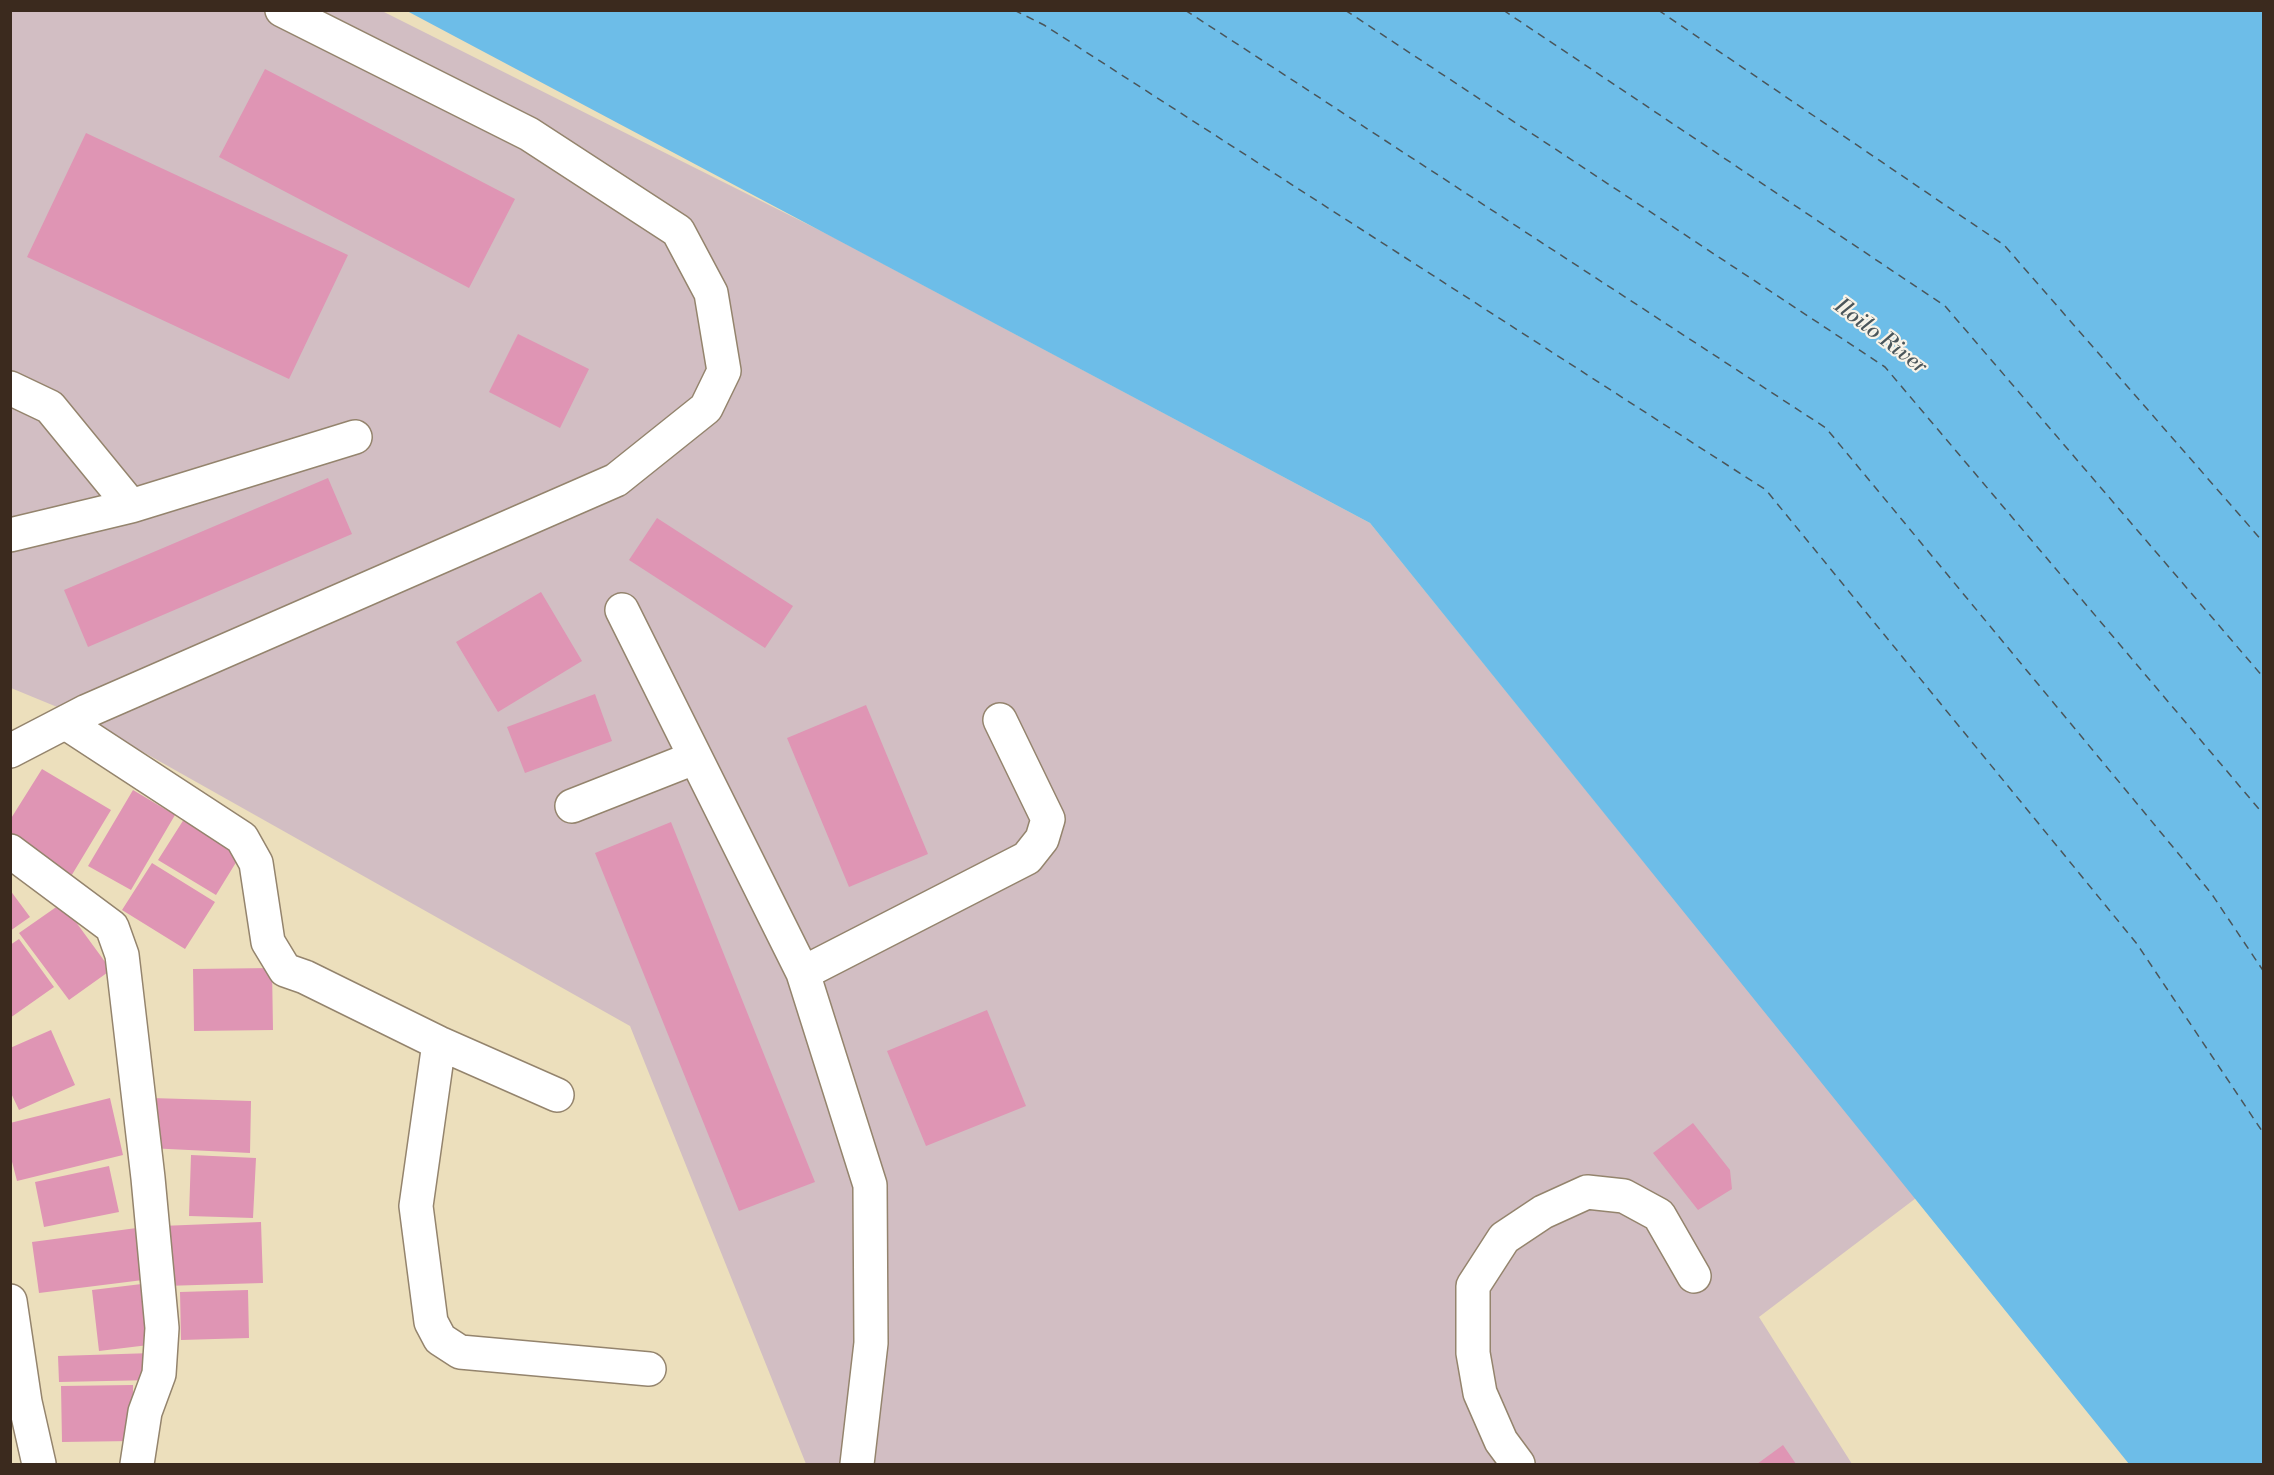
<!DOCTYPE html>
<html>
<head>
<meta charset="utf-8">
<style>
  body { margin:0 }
  #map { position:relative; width:2274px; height:1475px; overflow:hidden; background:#ecdfbc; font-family:"Libre Bodoni",serif }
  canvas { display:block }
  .frame { position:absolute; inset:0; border:12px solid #3b2a1e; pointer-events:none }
</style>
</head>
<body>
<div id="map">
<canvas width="2274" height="1475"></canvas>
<div class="frame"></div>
</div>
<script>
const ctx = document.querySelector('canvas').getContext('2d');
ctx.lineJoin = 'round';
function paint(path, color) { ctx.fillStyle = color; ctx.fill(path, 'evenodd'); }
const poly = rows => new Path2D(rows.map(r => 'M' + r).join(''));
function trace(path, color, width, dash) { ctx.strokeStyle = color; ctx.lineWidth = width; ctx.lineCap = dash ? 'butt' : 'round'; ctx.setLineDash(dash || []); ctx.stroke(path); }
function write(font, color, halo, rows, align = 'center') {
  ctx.font = font + ' "Libre Bodoni",serif'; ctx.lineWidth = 4.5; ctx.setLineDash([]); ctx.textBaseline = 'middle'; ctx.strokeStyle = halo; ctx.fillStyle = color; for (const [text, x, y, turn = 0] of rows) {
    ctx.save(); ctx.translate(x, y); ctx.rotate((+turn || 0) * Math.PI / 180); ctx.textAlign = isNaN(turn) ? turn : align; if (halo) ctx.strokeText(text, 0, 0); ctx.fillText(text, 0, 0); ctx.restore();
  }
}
const industrial = poly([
  [10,11,382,11,831,236,1370,523,1645,863,1961,1164,1759,1317,1852,1464,806,1464,630,1026,79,716,11,688]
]);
const water = poly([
  [407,11,2263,11,2263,1464,2129,1464,1370,523]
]);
const ferry = poly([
  [1014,10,1044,25,1766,490,2137,944,2264,1134],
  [1185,10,1826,428,2211,893,2264,972],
  [1345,10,1885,367,2264,815],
  [1503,10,1945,306,2264,678],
  [1658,10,2004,245,2264,543]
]);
const building = poly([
  [265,69,515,199,469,288,219,157],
  [86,133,348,255,289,379,27,257],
  [518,334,589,369,560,428,489,392],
  [328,478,352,534,88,647,64,590],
  [657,518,793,606,765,648,629,560],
  [541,592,582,661,498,712,456,642],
  [595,694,612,741,525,773,507,727],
  [866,705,928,854,849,887,787,738],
  [42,769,111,810,70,878,10,843,10,820],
  [133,790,175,815,131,890,88,866],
  [186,816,243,851,216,895,158,860],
  [671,822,815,1182,739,1211,595,853],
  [152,863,215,902,185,949,122,910],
  [10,890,30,917,10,931],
  [62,903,111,970,69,1000,19,933],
  [19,939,54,987,10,1018,10,945],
  [272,968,273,1030,194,1031,193,969],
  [987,1010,1026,1106,926,1146,887,1051],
  [51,1030,75,1085,19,1110,10,1091,10,1048],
  [110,1098,123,1155,17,1181,10,1154,10,1123],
  [151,1098,251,1101,250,1153,148,1148],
  [1693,1123,1730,1170,1732,1189,1698,1210,1653,1153],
  [191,1155,256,1158,253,1218,189,1216],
  [109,1166,119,1212,44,1227,35,1182],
  [261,1222,263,1283,164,1286,161,1226],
  [144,1227,151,1279,39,1293,32,1242],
  [150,1283,157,1344,99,1351,92,1290],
  [248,1290,249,1338,181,1340,180,1292],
  [153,1353,154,1380,59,1382,58,1356],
  [133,1385,133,1441,62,1442,61,1386],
  [1783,1445,1796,1464,1757,1464]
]);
const minor = poly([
  [10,388,50,407,131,506,10,535],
  [131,506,355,437],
  [622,610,803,973,870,1185,871,1343,857,1464],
  [66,723,242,838,256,863,268,942,285,970,305,977,439,1043,557,1095],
  [10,751,87,711,616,480,706,408,724,371,711,293,678,231,529,134,282,10],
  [572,806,694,758],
  [10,851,112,927,122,955,148,1178,162,1328,159,1374,145,1412,137,1464],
  [803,973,1027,858,1042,839,1048,819,1000,720],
  [439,1043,416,1206,431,1322,440,1339,460,1352,649,1369],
  [10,1301,25,1402,39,1464],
  [1518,1464,1501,1441,1480,1393,1473,1353,1473,1286,1504,1238,1543,1212,1587,1192,1624,1196,1659,1215,1694,1276]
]);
const waterNames = [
  ["Iloilo River",1880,337,37]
];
paint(industrial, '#d2bec3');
paint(water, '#6dbde8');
trace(ferry, '#4a565b', 1.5, [8, 6]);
paint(building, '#df95b4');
trace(minor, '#94846d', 36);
trace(minor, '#fff', 33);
write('italic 22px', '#4a565b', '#f7f3e8', waterNames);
</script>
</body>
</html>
